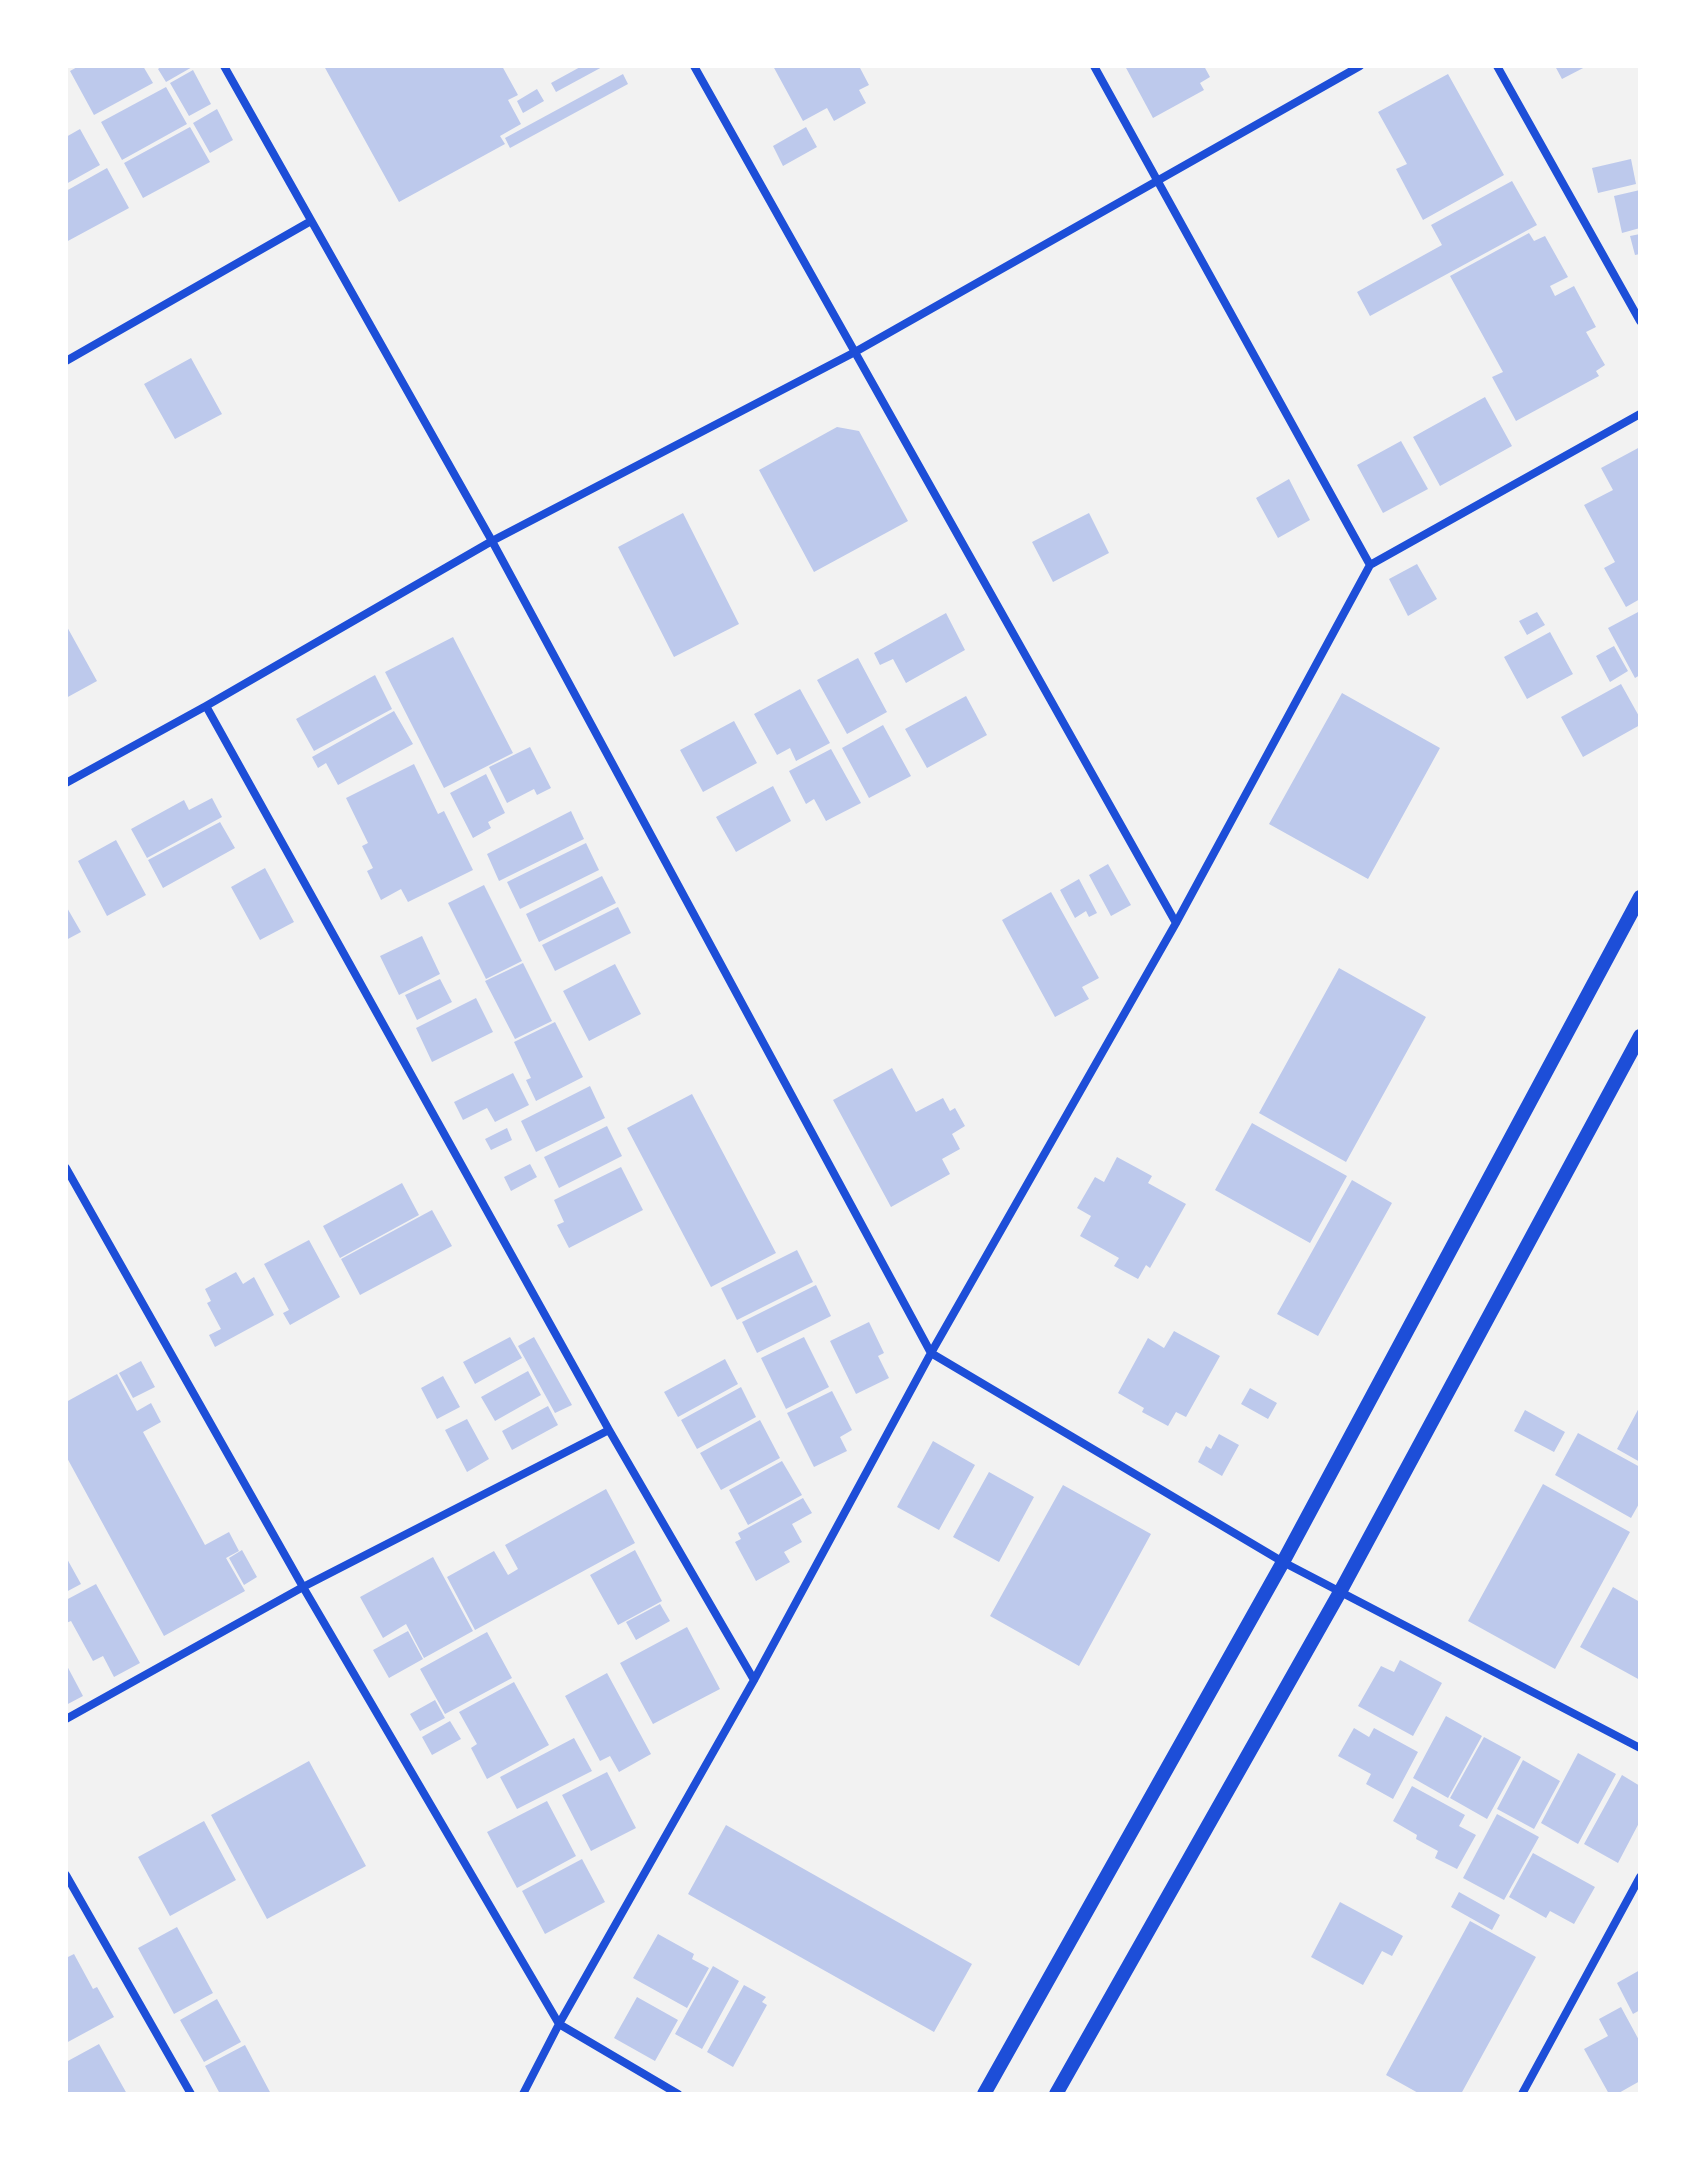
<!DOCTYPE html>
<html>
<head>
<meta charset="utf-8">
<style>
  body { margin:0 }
  #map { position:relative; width:1706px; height:2160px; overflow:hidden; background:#f2f2f2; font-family:"Exo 2",sans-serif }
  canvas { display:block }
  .frame { position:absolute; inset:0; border:68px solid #fff; pointer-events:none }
</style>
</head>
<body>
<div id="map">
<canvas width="1706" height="2160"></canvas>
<div class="frame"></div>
</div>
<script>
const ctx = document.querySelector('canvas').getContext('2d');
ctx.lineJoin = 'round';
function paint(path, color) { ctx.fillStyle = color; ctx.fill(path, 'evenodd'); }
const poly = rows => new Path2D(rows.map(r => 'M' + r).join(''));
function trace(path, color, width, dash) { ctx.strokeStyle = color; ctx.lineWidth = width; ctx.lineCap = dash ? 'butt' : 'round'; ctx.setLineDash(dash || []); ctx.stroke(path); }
const building = poly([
  [79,66,143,66,153,83,94,115,70,71],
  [162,66,194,66,166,82,158,69],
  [324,66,502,66,518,95,508,100,521,124,500,136,505,144,399,202],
  [582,66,604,66,556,92,551,83],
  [773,66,859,66,869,85,859,90,866,103,834,121,827,108,803,121],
  [1125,66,1204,66,1210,77,1200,83,1204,90,1153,118],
  [1555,66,1587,66,1562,79],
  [193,70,211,104,189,116,170,83],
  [623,74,628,84,510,148,505,138],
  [1448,74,1504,175,1423,220,1396,169,1407,164,1378,112],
  [166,87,187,124,122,160,101,122],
  [537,89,544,101,523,113,517,101],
  [217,109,233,140,210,153,193,123],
  [190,127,210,162,143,198,124,163],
  [806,127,817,147,783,166,773,146],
  [80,129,100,165,66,184,66,137],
  [1631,159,1636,184,1598,193,1592,168],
  [107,168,129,208,66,242,66,191],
  [1512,181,1537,225,1370,316,1357,292,1442,245,1431,225],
  [1640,190,1640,228,1622,233,1614,196],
  [1529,233,1534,241,1545,236,1568,277,1550,286,1555,296,1574,286,1596,327,1586,332,1605,365,1596,371,1599,376,1516,421,1492,377,1503,372,1450,276],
  [1640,234,1640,254,1635,255,1630,236],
  [191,358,222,414,175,439,144,384],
  [1485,397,1512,446,1440,486,1413,437],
  [837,427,859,431,908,521,814,572,759,470],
  [1401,441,1428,489,1383,513,1357,465],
  [1640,447,1640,599,1626,607,1604,568,1615,562,1584,505,1613,490,1601,468],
  [1289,479,1310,520,1278,538,1256,498],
  [683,513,739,624,674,657,618,547],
  [1089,513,1109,553,1053,582,1032,542],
  [1417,564,1437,599,1408,616,1389,579],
  [1640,611,1640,675,1635,678,1608,628],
  [1537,612,1545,625,1527,635,1519,621],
  [946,613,965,650,906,683,893,659,880,665,874,653],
  [66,625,97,681,66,698],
  [1550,632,1573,674,1527,699,1504,657],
  [453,637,513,753,444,788,385,672],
  [1614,646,1628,671,1610,682,1596,656],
  [858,658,887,712,847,734,817,680],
  [375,675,392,709,314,751,296,719],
  [1621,684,1640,718,1640,725,1583,757,1561,717],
  [800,689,830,743,796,761,790,748,777,755,754,714],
  [1342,693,1440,748,1368,879,1269,824],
  [966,696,987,735,927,768,905,729],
  [394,711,413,744,338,785,326,763,318,768,312,757],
  [734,721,757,763,703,792,680,750],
  [883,725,911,776,869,798,842,748],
  [530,747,551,788,537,795,534,789,507,803,489,767],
  [831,749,861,803,826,821,814,799,806,804,789,771],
  [414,764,438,814,444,811,473,870,408,902,401,889,381,900,367,871,373,868,362,846,368,843,346,798],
  [486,774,505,813,488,822,491,828,473,838,450,793],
  [773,786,791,821,736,852,716,817],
  [212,798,222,817,147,858,131,829,184,800,189,810],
  [571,811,584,839,499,881,487,854],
  [220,822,235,848,163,888,148,860],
  [116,840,146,895,107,916,78,861],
  [586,843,599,870,520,909,507,882],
  [1108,864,1131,905,1111,916,1089,875],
  [265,868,294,922,260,940,231,887],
  [602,876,616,903,539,942,526,914],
  [1079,879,1097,913,1089,917,1086,911,1075,918,1060,890],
  [484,885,522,961,486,979,448,903],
  [1051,892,1099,978,1082,987,1089,999,1055,1017,1002,920],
  [66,906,81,932,66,940],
  [618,907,631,933,555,971,542,945],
  [422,936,440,974,399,995,380,956],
  [523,963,552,1021,515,1039,485,981],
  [615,964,641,1014,589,1041,563,991],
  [1339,968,1426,1017,1346,1162,1259,1113],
  [440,979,452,1002,417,1020,405,995],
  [476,998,493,1032,432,1062,416,1028],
  [555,1022,583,1077,536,1101,526,1080,531,1078,514,1042],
  [892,1068,916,1112,943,1098,950,1111,955,1108,965,1126,952,1134,960,1149,942,1159,950,1174,891,1207,833,1100],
  [513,1073,529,1105,495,1122,487,1108,463,1120,454,1102],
  [590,1086,605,1118,536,1152,521,1121],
  [692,1094,776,1253,711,1287,627,1128],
  [1252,1123,1347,1176,1310,1243,1215,1190],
  [607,1126,622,1156,559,1188,544,1157],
  [507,1128,512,1140,491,1150,485,1139],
  [1117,1157,1152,1176,1148,1183,1186,1204,1150,1268,1146,1265,1138,1279,1114,1266,1119,1258,1080,1236,1091,1216,1077,1208,1095,1177,1104,1182],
  [530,1164,537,1177,511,1191,504,1177],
  [621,1167,643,1210,569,1248,557,1225,564,1222,554,1200],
  [1352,1180,1392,1203,1318,1336,1277,1314],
  [402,1183,419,1215,340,1258,323,1226],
  [432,1210,452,1246,360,1295,341,1259],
  [309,1240,340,1297,290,1325,283,1313,289,1310,264,1264],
  [797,1250,813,1282,737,1320,721,1288],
  [236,1272,243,1284,254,1277,274,1315,215,1347,209,1335,221,1329,207,1303,211,1301,205,1289],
  [816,1285,831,1316,757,1353,742,1322],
  [869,1322,884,1353,878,1356,889,1378,856,1394,830,1341],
  [1174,1331,1220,1356,1186,1417,1176,1412,1168,1426,1142,1412,1144,1408,1118,1393,1148,1338,1164,1348],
  [510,1337,522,1358,475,1384,463,1362],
  [534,1337,572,1405,555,1413,518,1346],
  [804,1337,829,1387,786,1409,761,1358],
  [725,1359,738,1384,678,1417,664,1392],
  [141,1361,155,1387,133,1398,119,1373],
  [528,1371,541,1395,495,1421,481,1397],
  [117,1374,137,1411,151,1403,161,1422,143,1432,205,1545,229,1532,239,1551,226,1558,245,1591,164,1636,66,1456,66,1402],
  [443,1376,460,1407,437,1419,421,1388],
  [741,1387,756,1417,697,1449,681,1420],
  [1250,1388,1277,1403,1268,1419,1241,1404],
  [832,1391,852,1430,840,1437,847,1451,814,1467,787,1413],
  [548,1406,558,1425,512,1450,502,1431],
  [1640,1406,1640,1462,1617,1449],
  [1525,1410,1565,1432,1554,1452,1514,1431],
  [467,1419,489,1459,467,1472,445,1430],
  [760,1420,780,1458,721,1490,700,1453],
  [1578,1433,1640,1467,1640,1502,1631,1518,1555,1475],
  [1219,1434,1239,1445,1222,1476,1198,1462,1206,1446,1211,1449],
  [933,1441,975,1465,939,1530,897,1507],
  [782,1461,802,1495,748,1525,729,1490],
  [989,1472,1034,1497,999,1562,953,1537],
  [1543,1484,1630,1532,1555,1669,1468,1621],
  [1063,1485,1151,1534,1079,1666,990,1616],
  [606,1489,635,1543,475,1630,447,1577,494,1551,508,1575,518,1569,505,1545],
  [803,1498,812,1513,792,1524,802,1542,784,1552,790,1562,756,1581,735,1542,741,1539,738,1533],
  [242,1550,257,1577,244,1585,229,1558],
  [635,1550,662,1601,618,1625,590,1575],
  [66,1557,81,1584,66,1592],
  [433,1557,473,1631,424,1658,406,1624,383,1638,360,1597],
  [96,1584,140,1663,114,1677,103,1656,93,1661,71,1621,66,1623,66,1600],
  [1613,1587,1640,1602,1640,1680,1580,1647],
  [660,1604,670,1621,636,1640,626,1622],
  [687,1627,720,1689,653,1724,620,1663],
  [408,1631,423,1659,389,1678,373,1650],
  [487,1632,512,1678,445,1714,420,1669],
  [1400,1660,1442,1683,1413,1736,1358,1706,1381,1666,1394,1672],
  [66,1664,83,1696,66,1705],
  [607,1673,651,1754,619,1772,610,1756,600,1761,565,1696],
  [514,1682,549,1745,487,1779,471,1748,477,1744,459,1712],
  [435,1700,445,1718,420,1731,410,1714],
  [1446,1716,1482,1736,1448,1798,1413,1778],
  [450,1721,461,1739,432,1755,422,1737],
  [1354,1728,1369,1737,1374,1728,1418,1752,1393,1799,1366,1784,1371,1774,1338,1756],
  [1484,1737,1521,1757,1487,1819,1450,1798],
  [574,1738,592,1771,517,1809,500,1777],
  [1578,1753,1616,1774,1578,1844,1541,1823],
  [1523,1760,1560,1781,1534,1829,1497,1809],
  [309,1761,366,1866,267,1919,211,1815],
  [607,1772,636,1828,591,1851,562,1795],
  [1622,1775,1640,1786,1638,1798,1640,1799,1640,1821,1618,1863,1584,1844],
  [1412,1786,1465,1815,1459,1826,1476,1835,1457,1869,1435,1858,1438,1851,1416,1839,1417,1835,1393,1821],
  [547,1801,576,1856,517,1888,487,1832],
  [1497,1814,1539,1837,1504,1900,1463,1878],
  [204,1821,236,1880,170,1916,138,1857],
  [726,1825,972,1964,934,2032,688,1894],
  [1533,1853,1595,1887,1574,1924,1550,1911,1546,1918,1509,1897],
  [582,1859,605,1902,545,1934,522,1891],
  [1459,1892,1500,1915,1492,1930,1451,1907],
  [1340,1902,1403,1936,1392,1956,1382,1951,1363,1985,1311,1957],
  [1470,1921,1536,1957,1461,2094,1420,2094,1386,2075],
  [177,1927,213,1993,174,2014,138,1948],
  [658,1934,694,1954,692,1959,709,1968,687,2008,633,1978],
  [74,1954,93,1989,97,1987,114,2017,66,2043,66,1958],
  [713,1966,739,1981,702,2049,675,2034],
  [1640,1970,1640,2010,1633,2014,1617,1983],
  [744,1985,766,1997,762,2002,767,2005,733,2067,707,2052],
  [637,1997,678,2020,655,2061,614,2038],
  [217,1999,241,2042,204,2062,180,2020],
  [1621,2007,1640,2042,1640,2081,1617,2094,1609,2094,1584,2049,1608,2036,1599,2019],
  [99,2044,127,2094,66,2094,66,2062],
  [245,2045,271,2094,220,2094,205,2066]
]);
const minor = poly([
  [224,66,492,541,931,1353,1283,1562,1640,1748],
  [694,66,1176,923],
  [1094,66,1370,565],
  [1497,66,1640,321],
  [66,361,311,221],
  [206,706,609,1430,754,1680],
  [66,783,206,706,492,541,855,352,1360,66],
  [66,1168,303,1587,559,2024,678,2094],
  [66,1719,303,1587,609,1430],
  [66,1875,191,2094],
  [523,2094,559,2024,754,1680,931,1353,1176,923,1370,565,1640,414],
  [1522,2094,1640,1877]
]);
const tertiary = poly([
  [984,2094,1283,1562,1640,897],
  [1056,2094,1340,1592,1640,1036]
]);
paint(building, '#bdc9ec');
trace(minor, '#1d4ed8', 8);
trace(tertiary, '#1d4ed8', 14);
</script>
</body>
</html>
